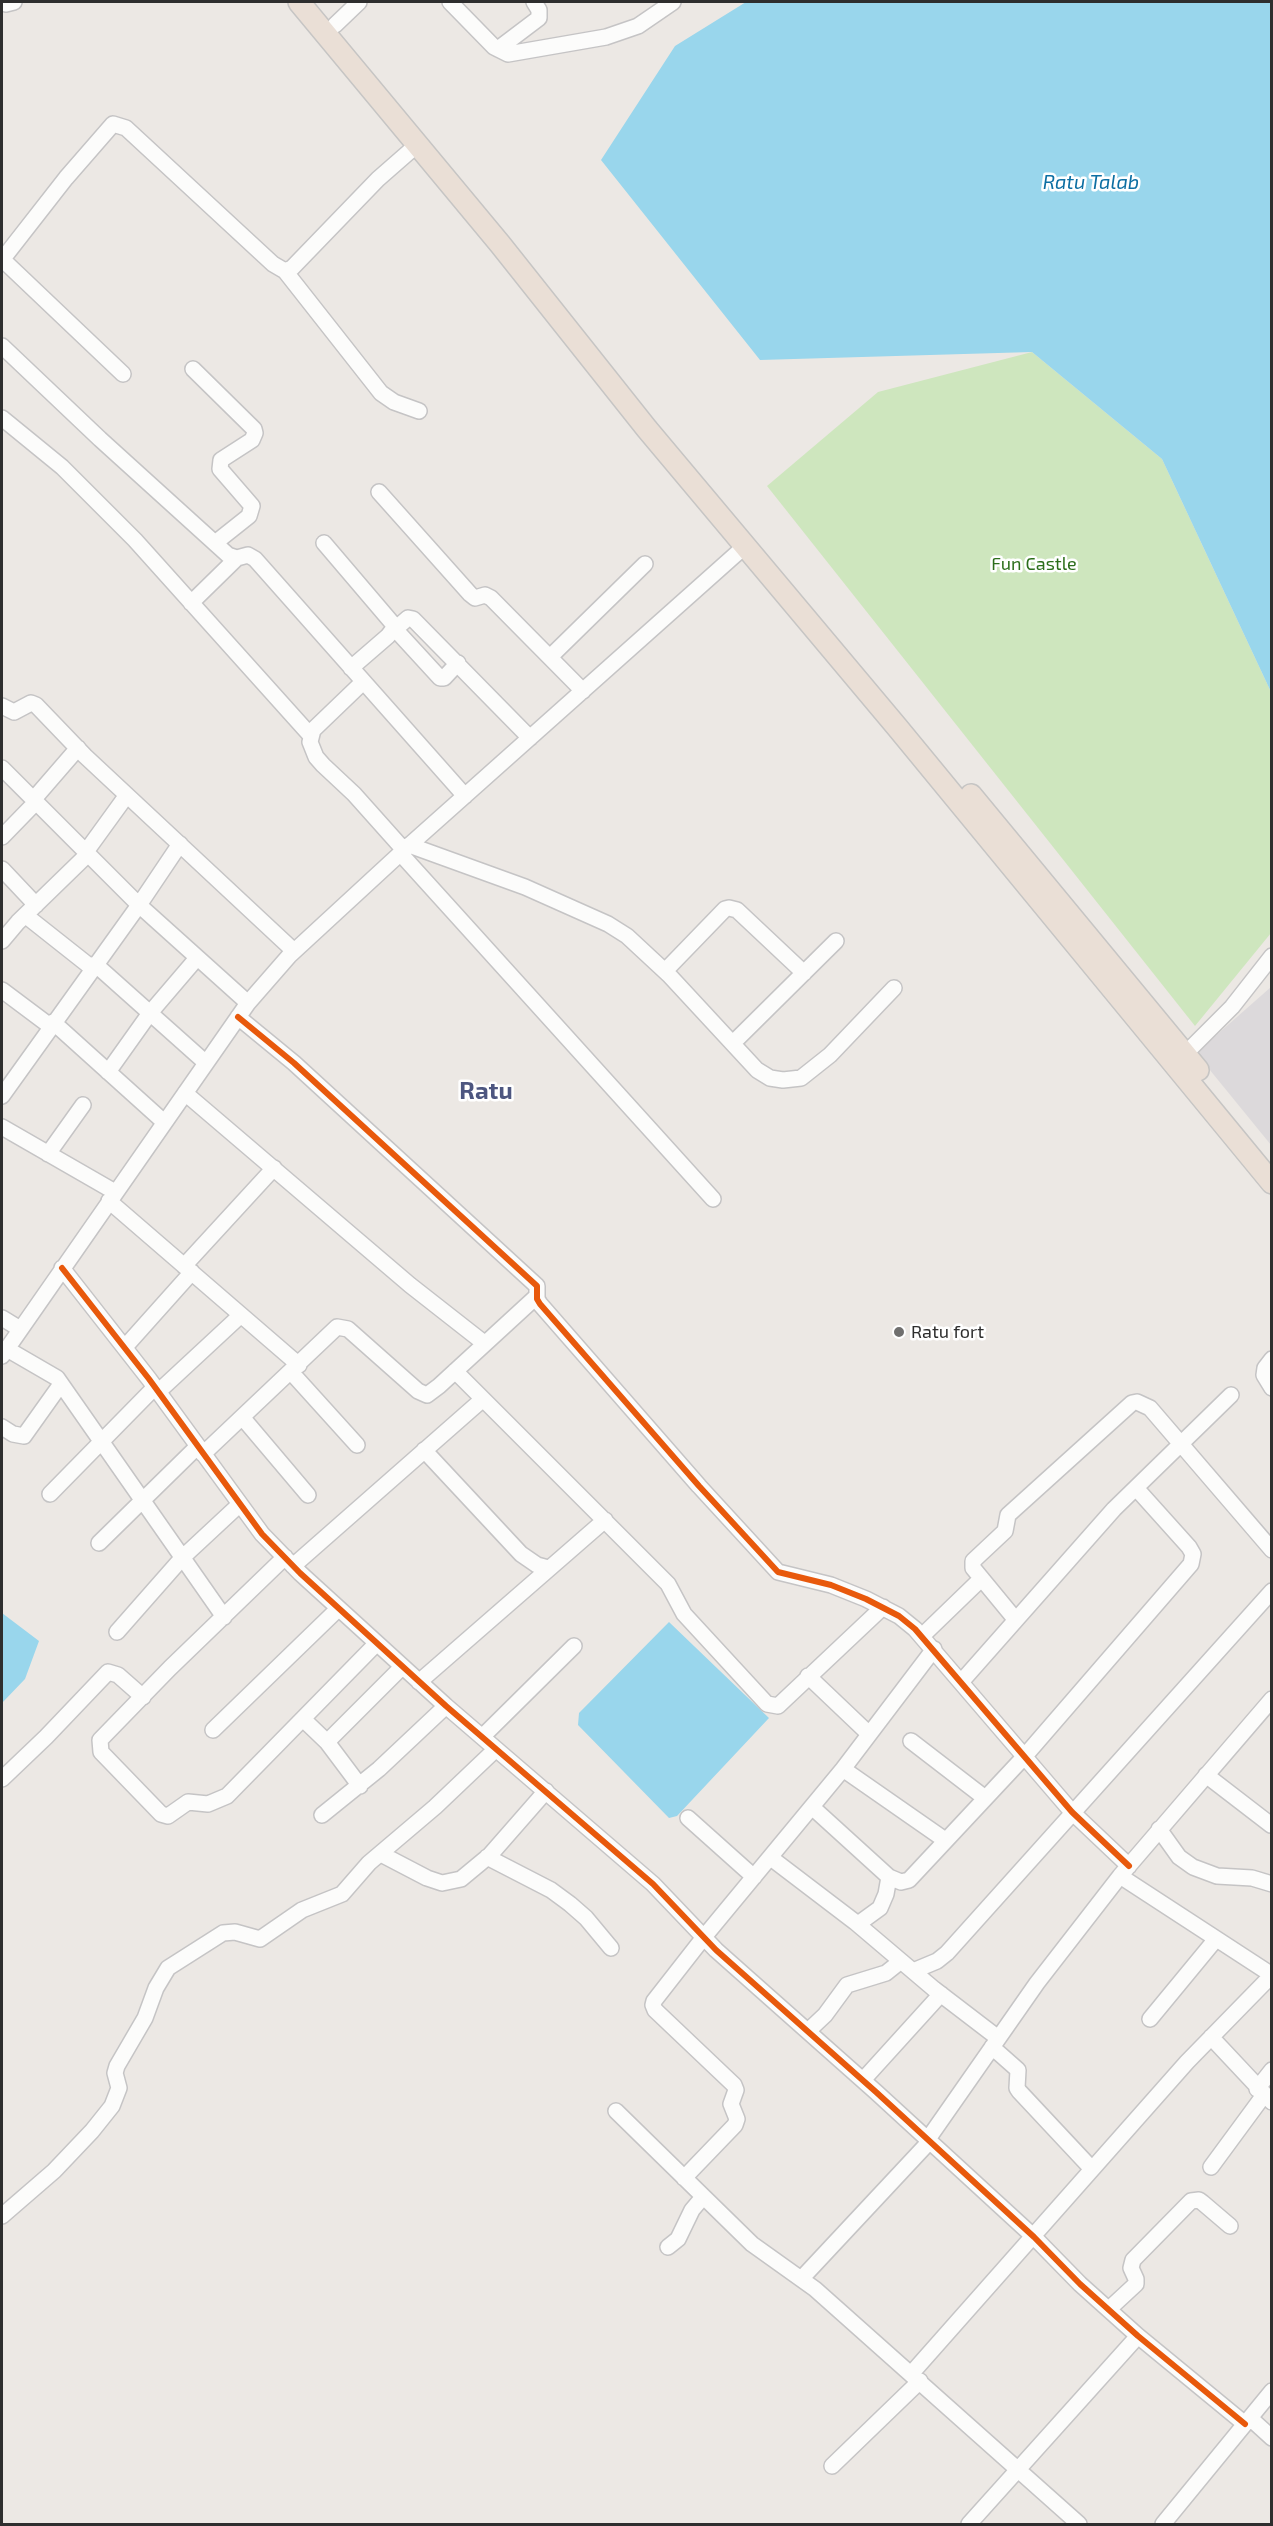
<!DOCTYPE html>
<html>
<head>
<meta charset="utf-8">
<style>
  body { margin:0 }
  #map { position:relative; width:1273px; height:2526px; overflow:hidden; background:#ece8e4; font-family:"Exo 2",sans-serif }
  canvas { display:block }
  .frame { position:absolute; inset:0; border:3px solid #2e2e2e; pointer-events:none }
</style>
</head>
<body>
<div id="map">
<canvas width="1273" height="2526"></canvas>
<div class="frame"></div>
</div>
<script>
const ctx = document.querySelector('canvas').getContext('2d');
ctx.lineJoin = 'round';
function paint(path, color) { ctx.fillStyle = color; ctx.fill(path, 'evenodd'); }
const poly = rows => new Path2D(rows.map(r => 'M' + r).join(''));
function trace(path, color, width, dash) { ctx.strokeStyle = color; ctx.lineWidth = width; ctx.lineCap = dash ? 'butt' : 'round'; ctx.setLineDash(dash || []); ctx.stroke(path); }
function write(font, color, halo, rows, align = 'center') {
  ctx.font = font + ' "Exo 2",sans-serif'; ctx.lineWidth = 5; ctx.setLineDash([]); ctx.textBaseline = 'middle'; ctx.strokeStyle = halo; ctx.fillStyle = color; for (const [text, x, y, turn = 0] of rows) {
    ctx.save(); ctx.translate(x, y); ctx.rotate((+turn || 0) * Math.PI / 180); ctx.textAlign = isNaN(turn) ? turn : align; if (halo) ctx.strokeText(text, 0, 0); ctx.fillText(text, 0, 0); ctx.restore();
  }
}
const industrial = poly([
  [1271,987,1271,1145,1196,1053]
]);
const green = poly([
  [1032,352,1162,459,1271,692,1271,933,1195,1026,767,486,878,392]
]);
const water = poly([
  [746,2,1271,2,1271,692,1162,459,1032,352,760,360,601,160,675,46],
  [2,1613,39,1641,25,1679,2,1703],
  [669,1622,769,1718,677,1816,669,1818,578,1725,579,1713]
]);
const minor = poly([
  [450,2,494,47,508,54,606,37,638,26,673,2],
  [2,3,6,4,14,2],
  [335,25,359,2],
  [498,49,539,18,539,10,534,2],
  [2,259,123,374],
  [2,260,66,178,113,124,126,128,273,264,285,271,292,268,378,179,418,144],
  [285,271,381,393,394,402,419,411],
  [2,346,100,439,228,555,237,558,248,555,255,559,465,796],
  [193,369,254,429,255,433,252,440,221,460,220,469,252,506,249,516,215,543],
  [2,418,62,467,135,540,311,736],
  [379,492,470,594,475,598,485,595,491,598,583,691],
  [324,543,393,624,394,628,388,636,351,668],
  [191,603,237,558],
  [395,629,440,678,444,678,458,663],
  [393,631,408,618,413,619,530,738],
  [550,657,645,564],
  [363,682,313,730,310,742,316,757,323,765,354,794,404,850],
  [2,706,14,712,31,703,36,705,85,756,294,951],
  [2,768,139,905,248,1003],
  [33,800,78,748],
  [2,837,36,802],
  [409,845,525,887,608,924,627,936,669,975,757,1070,770,1078,783,1080,801,1078,830,1055,894,988],
  [85,853,127,795],
  [400,853,713,1199],
  [2,869,36,905],
  [25,915,92,968],
  [2,941,18,922,87,855],
  [95,964,206,1063],
  [665,971,725,909,729,908,737,910,804,973],
  [2,990,50,1026],
  [238,1017,294,1063,537,1286,537,1299,540,1304,699,1486,778,1572,831,1585,866,1599,899,1616,915,1629,1072,1812,1129,1866],
  [53,1022,164,1122],
  [733,1043,836,941],
  [1185,1054,1232,1007,1272,956],
  [108,1072,150,1013,197,958],
  [185,1093,410,1285,484,1343],
  [2,1096,139,905,180,844],
  [2,1127,115,1192],
  [48,1154,83,1105],
  [109,1201,299,1365],
  [184,1266,274,1168],
  [62,1268,149,1379,262,1534,300,1573,446,1706,653,1884,716,1950,876,2092,1034,2237,1080,2284,1138,2336,1245,2424],
  [2,1318,20,1329],
  [125,1347,192,1272],
  [7,1349,57,1378,224,1617],
  [2,1356,248,1003,289,956,404,850,744,547],
  [1272,1359,1265,1368,1264,1375,1272,1388],
  [455,1371,668,1584,684,1614,767,1704,778,1706,883,1607],
  [291,1372,357,1445],
  [158,1392,241,1315],
  [242,1417,308,1495],
  [2,1427,13,1434,24,1436,61,1384],
  [424,1450,521,1554,537,1565,548,1568],
  [203,1454,337,1327,348,1329,418,1391,427,1395,439,1386,537,1296],
  [50,1494,155,1387],
  [99,1543,197,1447],
  [285,1557,170,1668,100,1740,101,1752,161,1814,168,1816,188,1802,208,1804,227,1796,376,1644],
  [293,1566,483,1399],
  [1015,1619,973,1568,973,1561,1005,1531,1008,1515,1132,1403,1137,1402,1150,1408,1272,1550],
  [117,1632,183,1557,240,1504],
  [922,1636,981,1579],
  [808,1676,869,1734],
  [962,1681,1114,1509,1231,1395],
  [419,1682,605,1520],
  [303,1719,327,1742,360,1786],
  [213,1730,338,1609],
  [482,1737,574,1646],
  [911,1741,985,1798],
  [327,1742,402,1667],
  [843,1769,945,1840],
  [1206,1775,1271,1825],
  [2,1779,46,1737,108,1672,118,1675,143,1697],
  [812,1807,889,1877,901,1882,909,1880,1024,1757,1191,1564,1193,1554,1189,1547,1136,1488],
  [322,1815,379,1769,446,1706],
  [688,1818,754,1877],
  [1159,1829,1179,1857,1193,1867,1217,1876,1252,1878,1272,1884],
  [381,1854,427,1878,442,1883,461,1879,490,1855,546,1791],
  [487,1857,551,1890,570,1904,586,1918,611,1948],
  [771,1858,855,1922,934,1989,998,2038],
  [1120,1876,1272,1975],
  [858,1924,880,1908,886,1894,889,1877],
  [913,1971,937,1961,947,1953,1272,1591],
  [1150,2019,1216,1939],
  [808,2031,825,2015,847,1985,886,1973,901,1961],
  [1211,2037,1272,2102],
  [992,2047,1018,2070,1017,2088,1019,2091,1092,2169],
  [863,2080,941,1994],
  [1257,2089,1272,2070],
  [616,2111,752,2244,815,2289,1079,2524],
  [928,2139,1037,1983,1120,1876,1272,1699],
  [1211,2167,1264,2095],
  [684,2178,735,2125,737,2119,731,2104,736,2090,734,2085,655,2010,653,2005,654,2001,704,1937,843,1769,934,1649],
  [2,2216,54,2171,92,2131,112,2106,119,2088,115,2073,117,2066,145,2018,156,1988,168,1968,223,1933,235,1932,260,1939,302,1910,342,1894,369,1863,435,1807,496,1749],
  [668,2247,678,2239,692,2210,703,2197],
  [802,2278,930,2141],
  [1109,2309,1136,2284,1136,2279,1131,2268,1133,2260,1191,2201,1199,2200,1203,2203,1230,2226],
  [911,2374,1187,2062,1272,1975],
  [1250,2418,1272,2438],
  [832,2466,920,2381],
  [969,2524,1138,2336],
  [1163,2524,1272,2391]
]);
const highway = poly([
  [299,2,500,244,647,429,897,727,1272,1183],
  [971,795,1198,1070]
]);
const cycleway = poly([
  [238,1017,294,1063,537,1286,537,1299,540,1304,699,1486,778,1572,831,1585,866,1599,899,1616,915,1629,1072,1812,1129,1866],
  [62,1268,149,1379,262,1534,300,1573,446,1706,653,1884,716,1950,876,2092,1034,2237,1080,2284,1138,2336,1245,2424]
]);
const markers = [
  [899,1332,6,"#706f6e"]
];
const parkNames = [
  ["Fun Castle",1034,564]
];
const poiNames = [
  ["Ratu fort",911,1332]
];
const waterNames = [
  ["Ratu Talab",1091,182]
];
const districtNames = [
  ["Ratu",486,1091]
];
paint(industrial, '#dcd9db');
paint(green, '#cee6be');
paint(water, '#99d6ec');
trace(minor, '#c5c4c5', 18);
trace(highway, '#c6c5c4', 24);
trace(minor, '#fcfcfb', 15);
trace(highway, '#eadfd6', 21);
trace(cycleway, '#e8590c', 6);
for (const [x, y, r, color] of markers) { const dot = new Path2D(); dot.arc(x, y, r, 0, 2 * Math.PI); ctx.fillStyle = color; ctx.fill(dot); trace(dot, '#fff', 2); }
write('18px', '#2c6e1b', '#fff', parkNames);
write('18px', '#2e2e2e', '#fff', poiNames, 'left');
write('italic 20px', '#0d6fa3', '#fff', waterNames);
write('bold 24px', '#4d5680', '#fff', districtNames);
</script>
</body>
</html>
